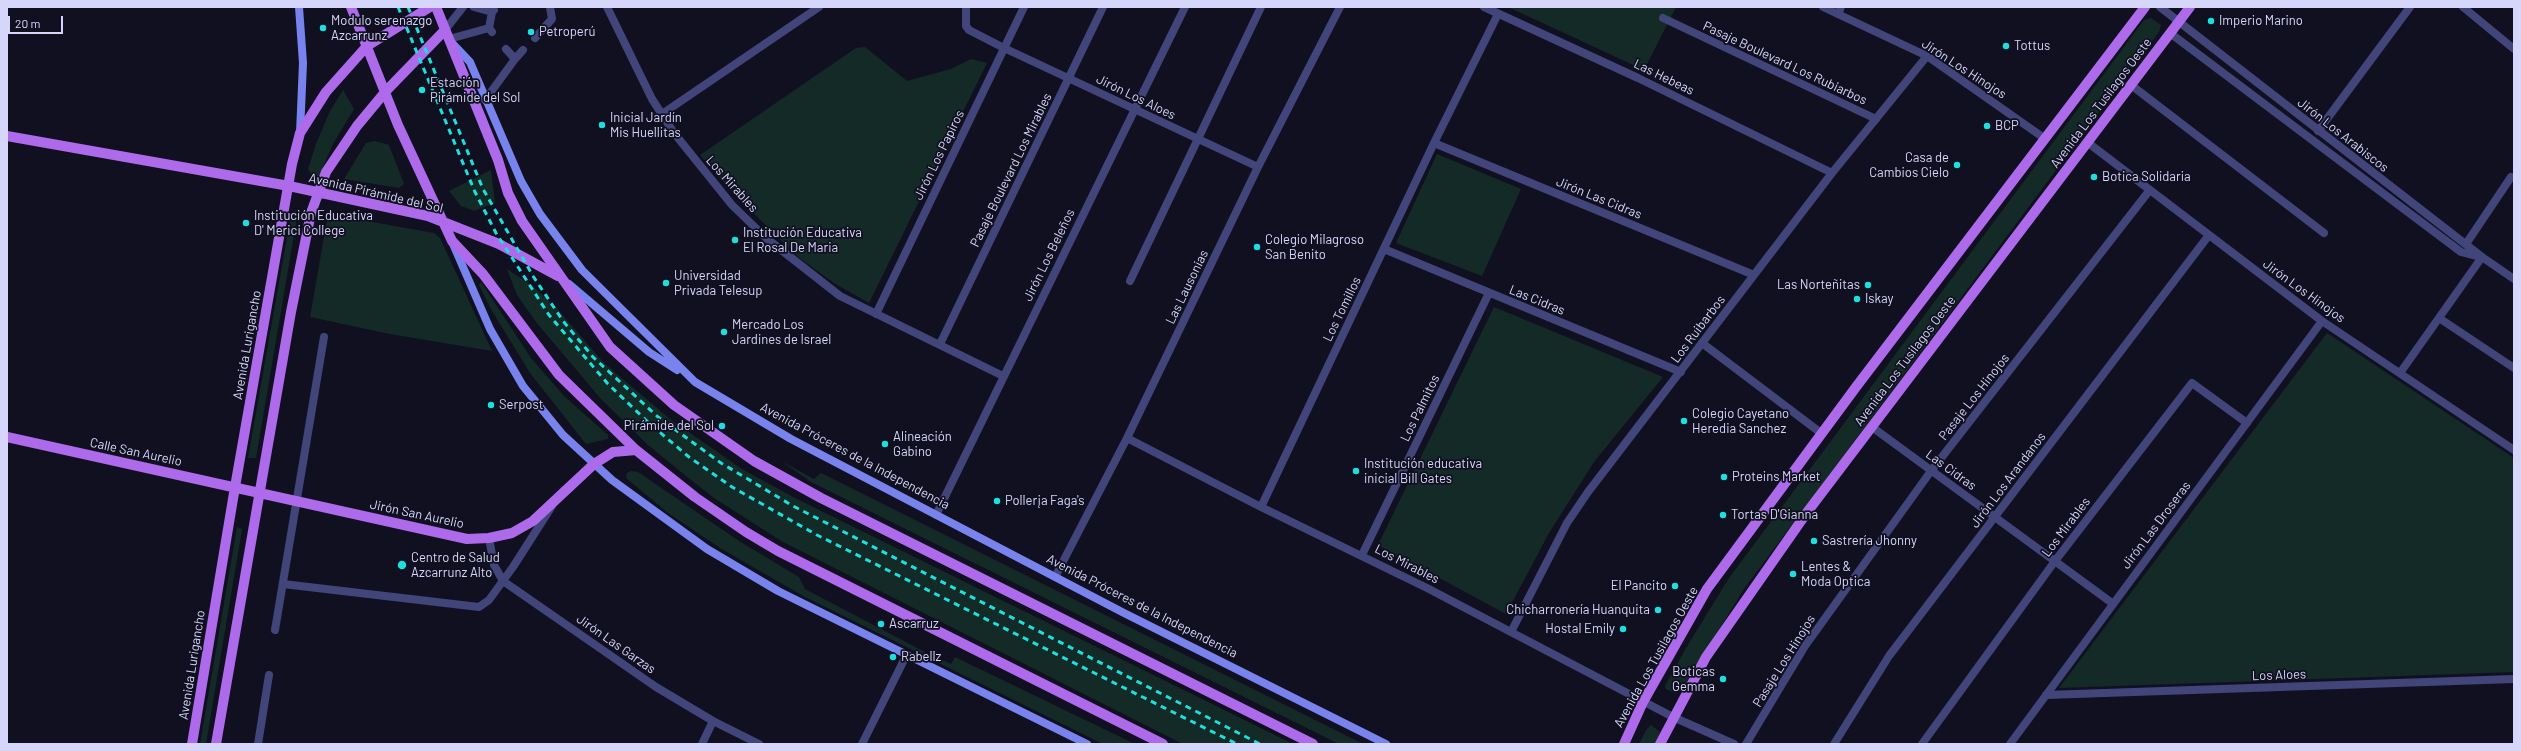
<!DOCTYPE html>
<html>
<head>
<meta charset="utf-8">
<style>
  body { margin:0 }
  #map { position:relative; width:2521px; height:751px; overflow:hidden; background:#111021; font-family:Barlow,sans-serif }
  canvas { display:block }
  .frame { position:absolute; inset:0; border:8px solid #d6d6fa; pointer-events:none }
  .scale { position:absolute; left:8px; top:16px; width:55px; height:18px; box-sizing:border-box; border:2px solid #d6d6fa; border-top:0; padding-left:5px; font-size:12px; line-height:14px; white-space:nowrap; color:#d6d6fa; -webkit-text-stroke:3px #111021; paint-order:stroke }
</style>
</head>
<body>
<div id="map">
<canvas width="2521" height="751"></canvas>
<div class="frame"></div>
<div class="scale">20 m</div>
</div>
<script>
const ctx = document.querySelector('canvas').getContext('2d');
ctx.lineJoin = 'round';
function paint(path, color) { ctx.fillStyle = color; ctx.fill(path, 'evenodd'); }
const poly = rows => new Path2D(rows.map(r => 'M' + r).join(''));
function trace(path, color, width, dash) { ctx.strokeStyle = color; ctx.lineWidth = width; ctx.lineCap = dash ? 'butt' : 'round'; ctx.setLineDash(dash || []); ctx.stroke(path); }
function write(font, color, halo, rows, align = 'center') {
  ctx.font = font + ' Barlow,sans-serif'; ctx.lineWidth = 3.5; ctx.setLineDash([]); ctx.textBaseline = 'middle'; ctx.strokeStyle = halo; ctx.fillStyle = color; for (const [text, x, y, turn = 0] of rows) {
    ctx.save(); ctx.translate(x, y); ctx.rotate((+turn || 0) * Math.PI / 180); ctx.textAlign = isNaN(turn) ? turn : align; if (halo) ctx.strokeText(text, 0, 0); ctx.fillText(text, 0, 0); ctx.restore();
  }
}
const green = poly([
  [1508,7,1676,7,1644,70],
  [2151,18,2161,25,2159,32,1744,589,1681,691,1675,693,1666,689,1665,686,1686,648,1729,578,2144,20],
  [865,47,907,81,951,69,971,59,987,63,869,303,834,283,798,257,734,194,700,155,856,48],
  [343,90,354,109,333,144,319,176,312,176,308,169,316,144,329,113],
  [375,141,389,145,404,184,399,188,344,179,366,143],
  [1437,154,1521,189,1482,276,1396,243],
  [491,170,495,203,474,211,461,206,449,191],
  [296,210,297,217,256,458,248,458,291,215],
  [328,214,434,233,440,238,492,351,390,334,310,317],
  [507,269,531,285,553,304,604,363,670,419,742,469,795,498,1293,744,1183,744,783,542,714,498,686,476,648,445,601,399,536,322,517,295],
  [481,282,531,358,564,396,608,435,608,439,586,444,530,373,492,311,479,285],
  [1494,307,1663,377,1594,462,1549,533,1506,614,1378,545],
  [2327,333,2514,458,2514,672,2059,688],
  [781,461,814,479,821,473,1363,744,1339,744,811,482],
  [631,471,638,472,739,541,799,577,805,589,919,649,951,664,955,657,1135,744,1103,744,805,597,720,548,668,513,626,478,627,473],
  [237,527,242,529,206,744,200,744],
  [1651,725,1660,732,1655,744,1639,744,1646,730]
]);
const service = poly([
  [474,7,492,12,494,10],
  [966,7,966,26,969,30,1004,48],
  [1838,14,1841,7],
  [489,28,492,12],
  [535,38,552,19,550,7],
  [449,39,489,28,492,32],
  [515,59,523,50],
  [485,100,515,59,506,49],
  [1130,281,1261,7],
  [275,630,324,337],
  [258,744,269,675]
]);
const pedestrian = poly([
  [1663,18,1876,119],
  [2439,318,2514,368],
  [1702,343,1821,433],
  [2400,373,2482,257],
  [1872,427,2112,603],
  [1673,717,1734,744],
  [1746,744,1805,646,1931,471,2149,191],
  [1922,744,2055,561,2192,383,2247,423]
]);
const minor = poly([
  [607,7,652,99,674,133,732,205,766,238,840,296,1003,376],
  [1484,7,1638,78,1832,173],
  [1823,7,1927,56,2044,138],
  [2160,7,2482,257,2514,279],
  [2463,7,2514,49],
  [2170,33,2461,252,2480,257],
  [1004,48,1258,167],
  [2131,85,2324,233],
  [662,114,819,7],
  [2318,131,2410,7],
  [2087,142,2322,321,2514,450],
  [1434,143,1754,275],
  [2466,244,2511,177],
  [1384,249,1681,372],
  [876,314,1024,7],
  [940,344,1103,7],
  [1127,438,1261,507,1427,588,1673,717],
  [1261,507,1434,143,1498,14],
  [936,515,1185,7],
  [489,538,494,565,503,581,656,687,713,721,759,744],
  [1362,555,1489,293],
  [1055,577,1127,438,1258,167,1340,7],
  [283,584,479,607,489,600,513,567,552,506],
  [1511,632,1567,523,1588,492,1832,173,1927,56],
  [2046,695,2514,679],
  [702,744,713,721],
  [1834,744,1889,656,2209,235],
  [2010,744,2322,321]
]);
const tertiary = poly([
  [445,30,463,7],
  [862,744,906,656]
]);
const secondary = poly([
  [299,7,303,63,300,133],
  [452,43,470,62,521,181,540,214,582,270,695,382,791,439,1124,613,1386,744],
  [453,244,490,329,523,386,563,435,612,480,707,549,778,591,1087,744],
  [569,284,649,352,677,370]
]);
const primary = poly([
  [351,7,398,125,452,241,483,274,559,375,636,450,695,497,746,532,778,551,1163,744],
  [436,7,498,160,508,193,522,221,610,347,674,405,754,461,821,498,1313,744],
  [7,136,289,186,428,216,499,244,558,276],
  [7,437,467,539,489,538,512,533,533,521,594,464,613,452,636,450],
  [192,744,235,487,292,164,300,133,326,92,367,46,430,7],
  [216,744,291,312,311,213,326,172,357,126,386,91,445,30],
  [1624,744,1643,702,1707,589,1856,387,2145,7],
  [1660,744,1706,657,1808,511,2190,7]
]);
const rail = poly([
  [398,7,475,192,496,233,549,315,608,384,650,424,689,457,732,487,817,535,1237,744],
  [408,7,483,189,533,276,563,321,593,357,658,417,721,463,793,506,1260,744]
]);
const markers = [
  [2211,21,4,"#1ddfdd"],
  [323,28,4,"#1ddfdd"],
  [531,32,4,"#1ddfdd"],
  [2006,46,4,"#1ddfdd"],
  [422,90,4,"#1ddfdd"],
  [602,125,4,"#1ddfdd"],
  [1987,126,4,"#1ddfdd"],
  [1957,165,4,"#1ddfdd"],
  [2094,177,4,"#1ddfdd"],
  [246,223,4,"#1ddfdd"],
  [735,240,4,"#1ddfdd"],
  [1257,247,4,"#1ddfdd"],
  [666,283,4,"#1ddfdd"],
  [1868,285,4,"#1ddfdd"],
  [1857,299,4,"#1ddfdd"],
  [724,332,4,"#1ddfdd"],
  [491,405,4,"#1ddfdd"],
  [1684,421,4,"#1ddfdd"],
  [722,426,4,"#1ddfdd"],
  [885,444,4,"#1ddfdd"],
  [1356,471,4,"#1ddfdd"],
  [1724,477,4,"#1ddfdd"],
  [997,501,4,"#1ddfdd"],
  [1723,515,4,"#1ddfdd"],
  [1814,541,4,"#1ddfdd"],
  [402,565,5,"#1ddfdd"],
  [1793,574,4,"#1ddfdd"],
  [1675,586,4,"#1ddfdd"],
  [1658,610,4,"#1ddfdd"],
  [881,624,4,"#1ddfdd"],
  [1623,629,4,"#1ddfdd"],
  [893,657,4,"#1ddfdd"],
  [1723,679,4,"#1ddfdd"]
];
const poiNames = [
  ["Modulo serenazgo",331,21],
  ["Azcarrunz",331,36],
  ["Imperio Marino",2219,21],
  ["Petroperú",539,32],
  ["Tottus",2014,46],
  ["Estación",430,83],
  ["Pirámide del Sol",430,98],
  ["Inicial Jardín",610,118],
  ["Mis Huellitas",610,133],
  ["BCP",1995,126],
  ["Casa de",1949,158,"right"],
  ["Cambios Cielo",1949,173,"right"],
  ["Botica Solidaria",2102,177],
  ["Institución Educativa",254,216],
  ["D' Merici College",254,231],
  ["Institución Educativa",743,233],
  ["El Rosal De Maria",743,248],
  ["Colegio Milagroso",1265,240],
  ["San Benito",1265,255],
  ["Universidad",674,276],
  ["Privada Telesup",674,291],
  ["Las Norteñitas",1860,285,"right"],
  ["Iskay",1865,299],
  ["Mercado Los",732,325],
  ["Jardines de Israel",732,340],
  ["Serpost",499,405],
  ["Colegio Cayetano",1692,414],
  ["Heredia Sanchez",1692,429],
  ["Pirámide del Sol",714,426,"right"],
  ["Alineación",893,437],
  ["Gabino",893,452],
  ["Institución educativa",1364,464],
  ["inicial Bill Gates",1364,479],
  ["Proteins Market",1732,477],
  ["Pollerįa Faga's",1005,501],
  ["Tortas D'Gianna",1731,515],
  ["Sastrería Jhonny",1822,541],
  ["Centro de Salud",411,558],
  ["Azcarrunz Alto",411,573],
  ["Lentes &",1801,567],
  ["Moda Optica",1801,582],
  ["El Pancito",1667,586,"right"],
  ["Chicharronería Huanquita",1650,610,"right"],
  ["Ascarruz",889,624],
  ["Hostal Emily",1615,629,"right"],
  ["Rabellz",901,657],
  ["Boticas",1715,672,"right"],
  ["Gemma",1715,687,"right"]
];
const streetNames = [
  ["Pasaje Boulevard Los Rubiarbos",1785,63,25],
  ["Jirón Los Hinojos",1964,69,33],
  ["Las Hebeas",1664,77,26],
  ["Jirón Los Aloes",1136,97,26],
  ["Avenida Los Tusilagos Oeste",2101,103,-53],
  ["Jirón Los Arabiscos",2343,135,38],
  ["Jirón Los Papiros",939,155,-64],
  ["Pasaje Boulevard Los Mirables",1011,170,-64],
  ["Los Mirables",732,184,48],
  ["Avenida Pirámide del Sol",376,193,13],
  ["Jirón Las Cidras",1599,198,22],
  ["Jirón Los Beleños",1049,255,-64],
  ["Las Lausonias",1187,287,-64],
  ["Jirón Los Hinojos",2304,291,36],
  ["Las Cidras",1537,300,22],
  ["Los Tomillos",1342,309,-64],
  ["Los Ruibarbos",1698,329,-53],
  ["Avenida Lurigancho",247,345,-80],
  ["Avenida Los Tusilagos Oeste",1905,361,-53],
  ["Pasaje Los Hinojos",1974,397,-52],
  ["Los Palmitos",1420,408,-64],
  ["Calle San Aurelio",136,452,12],
  ["Avenida Próceres de la Independencia",855,456,28],
  ["Las Cidras",1951,470,36],
  ["Jirón Los Arandanos",2008,480,-53],
  ["Jirón San Aurelio",417,514,12],
  ["Jirón Las Droseras",2156,525,-53],
  ["Los Mirables",2066,527,-53],
  ["Los Mirables",1407,564,27],
  ["Avenida Próceres de la Independencia",1142,606,27],
  ["Jirón Las Garzas",616,644,35],
  ["Avenida Los Tusilagos Oeste",1656,657,-61],
  ["Pasaje Los Hinojos",1784,661,-58],
  ["Avenida Lurigancho",192,665,-81],
  ["Los Aloes",2279,675,-2]
];
paint(green, '#142a27');
trace(service, '#41457a', 8);
trace(pedestrian, '#41457a', 8);
trace(minor, '#41457a', 8);
trace(tertiary, '#41457a', 8);
trace(secondary, '#7983ee', 8);
trace(primary, '#ad6bec', 10);
trace(rail, '#1ddfdd', 3, [6, 5]);
for (const [x, y, r, color] of markers) { const dot = new Path2D(); dot.arc(x, y, r, 0, 2 * Math.PI); ctx.fillStyle = color; ctx.fill(dot); trace(dot, '#111021', 1.5); }
write('13px', '#d6d6fa', '#111021', poiNames, 'left');
write('13px', '#d6d6fa', '#111021', streetNames);
</script>
</body>
</html>
